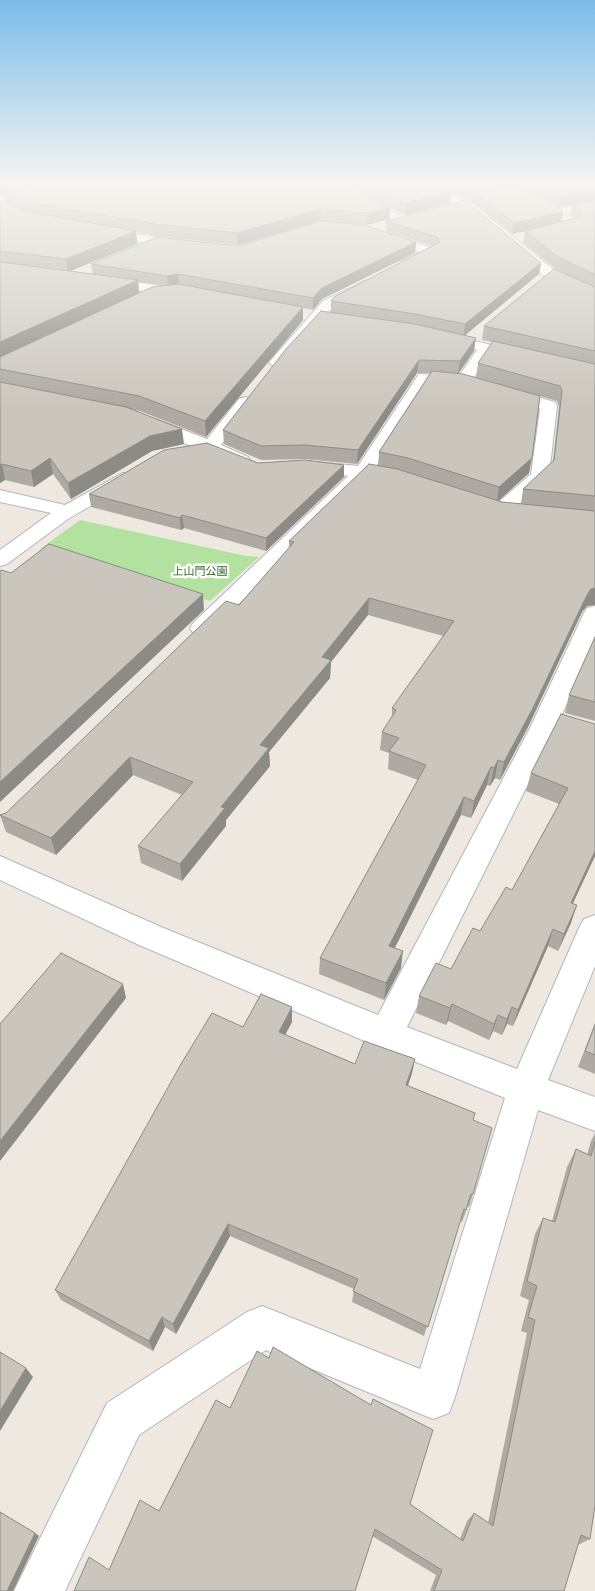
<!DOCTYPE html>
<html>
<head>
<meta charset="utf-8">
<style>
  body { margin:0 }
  canvas { display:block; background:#eee8e0 }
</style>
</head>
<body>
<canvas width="595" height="1591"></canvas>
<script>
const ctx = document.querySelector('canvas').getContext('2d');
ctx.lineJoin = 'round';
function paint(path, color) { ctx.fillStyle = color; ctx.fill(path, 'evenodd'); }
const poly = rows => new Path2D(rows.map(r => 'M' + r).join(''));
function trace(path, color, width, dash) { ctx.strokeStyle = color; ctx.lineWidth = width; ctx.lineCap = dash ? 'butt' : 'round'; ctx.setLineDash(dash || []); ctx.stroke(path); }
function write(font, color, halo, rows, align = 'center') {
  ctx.font = font + ' "Fira Sans","Noto Sans JP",sans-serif'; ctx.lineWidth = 5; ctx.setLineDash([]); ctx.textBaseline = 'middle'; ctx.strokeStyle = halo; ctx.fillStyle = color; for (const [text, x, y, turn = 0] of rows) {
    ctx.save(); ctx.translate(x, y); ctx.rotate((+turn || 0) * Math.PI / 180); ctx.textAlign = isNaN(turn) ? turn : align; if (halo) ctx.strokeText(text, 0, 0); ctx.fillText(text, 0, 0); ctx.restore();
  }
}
const green = poly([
  [80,520,246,556,259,557,210,601,40,549]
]);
const minor = poly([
  [56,185,74,185,69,188,0,202,0,196,56,185],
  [341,185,352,185,367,198,410,221,408,223,400,223,359,202,341,185],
  [416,185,429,185,470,202,555,271,595,292,595,301,545,277,462,206,416,185],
  [528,192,559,208,595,205,595,211,553,214,524,197,523,195,528,192],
  [100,228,186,242,192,246,186,250,96,234,96,230,100,228],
  [380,231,435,249,437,252,407,269,399,269,397,266,399,263,420,252,376,238,376,232,380,231],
  [103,279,179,287,186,291,179,295,98,286,96,283,98,280,103,279],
  [365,281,370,282,372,285,370,288,333,307,282,365,272,365,269,362,272,359,323,301,365,281],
  [438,333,595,368,595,378,490,353,473,379,555,402,557,406,549,476,516,507,595,515,595,527,493,515,490,511,493,507,531,474,540,409,462,386,430,382,375,468,389,471,391,475,389,479,382,481,367,478,209,633,201,635,193,633,190,628,193,623,348,476,300,470,297,466,300,462,306,461,358,466,419,374,459,376,477,350,433,340,431,337,433,334,438,333],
  [245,397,251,399,253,402,221,445,248,457,251,461,248,465,242,466,143,427,140,423,143,419,155,419,207,439,239,399,245,397],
  [123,473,130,475,132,479,130,483,68,519,7,564,0,566,0,550,51,513,0,502,0,490,65,505,123,473],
  [595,606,595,639,556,728,407,1027,517,1069,579,928,584,919,595,915,595,966,548,1080,595,1097,595,1131,538,1110,455,1397,449,1413,433,1419,266,1350,139,1435,65,1591,14,1591,107,1403,247,1312,262,1306,420,1369,505,1098,374,1045,139,945,0,880,0,856,161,927,378,1015,530,728,584,613,587,608,595,606]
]);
const wall = poly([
  [0,185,358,192,390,208,389,219,367,225,333,222,416,242,415,253,322,299,313,310,303,308,303,320,206,437,140,411,131,409,184,444,152,451,71,499,53,474,34,487,5,480,0,483,0,201,5,203,3,193],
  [320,221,322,221,238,246,91,264,93,274,70,271,137,244,136,232,157,236,238,245],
  [138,282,161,286,139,293],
  [354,185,595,185,595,605,587,606,582,612,528,727,500,780,495,778,490,786,487,785,471,818,461,815,395,948,401,968,384,1000,319,974,320,958,418,780,388,769,389,753,380,750,382,732,392,717,392,708,443,636,368,615,331,662,330,678,269,752,270,766,226,820,226,826,182,881,141,863,138,846,182,795,133,775,56,855,6,832,0,815,6,813,239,605,289,548,289,541,378,466,379,452,430,373,417,373,357,464,305,459,261,460,224,444,223,430,331,312,331,301,432,246,386,231,386,221,541,263,539,274,464,336,474,351,458,374,476,378,478,363,492,342,482,340,484,326,564,274,556,269,523,243,525,231,512,234,469,200,470,191,469,199,451,192,450,203,405,215,368,196],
  [524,188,559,206,573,205,571,215,574,218,561,222,563,212],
  [540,396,557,401,559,406,553,462,523,489,521,504,502,502,498,501,529,473],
  [258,463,344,465,344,477,266,551,184,528,181,530,91,507,89,494],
  [595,637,595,721,565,713,569,695],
  [595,724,595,856,573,903,571,923,558,951,548,946,513,1026,507,1024,502,1035,493,1031,489,1040,448,1021,446,1025,416,1013,419,996,451,969,512,890,559,804,526,791,531,773],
  [292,1022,285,1035,355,1064,415,1059,412,1073,408,1086,473,1120,473,1194,469,1207,468,1206,462,1222,460,1221,424,1336,352,1302,354,1289,230,1236,176,1334,165,1327,153,1351,61,1300,55,1290,243,1027],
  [595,1023,595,1074,578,1067],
  [595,1133,595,1505,590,1539,578,1545,564,1591,430,1591,436,1575,372,1536,109,1570,159,1511,230,1408,410,1504,460,1539,467,1521,474,1513,488,1523,527,1333,521,1331,529,1300,520,1296,535,1234,543,1218,552,1221,567,1167,576,1149,587,1155,591,1141]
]);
const shadedWall = poly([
  [0,185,49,185,3,191,3,193,0,194],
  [464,185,523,185,523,187,470,189,470,191,470,188],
  [451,191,450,203,405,215,406,203],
  [595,192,595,204,574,204,573,205,559,206,561,195],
  [390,208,389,219,367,225,367,213],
  [321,209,320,221,238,245,237,233],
  [563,212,561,223,512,234,514,223],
  [136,231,137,244,68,272,66,259],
  [416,242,415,253,322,299,313,310,313,298,322,288],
  [541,263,539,274,464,336,465,324],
  [178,274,179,285,168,287,167,276],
  [138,280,139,293,0,358,0,342],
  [303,307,303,320,206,437,205,421],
  [476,338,474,351,458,374,460,361],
  [419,360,417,373,357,464,358,450],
  [182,429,184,444,152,451,71,499,68,483,150,436],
  [50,458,53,474,34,487,31,471],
  [532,458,529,473,497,502,499,487],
  [2,464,5,480,0,483,0,465],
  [344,465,344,477,266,551,266,538],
  [182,515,184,528,181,530,180,518],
  [595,588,595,605,587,606,582,612,528,727,500,780,504,762,587,595,591,589],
  [203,594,204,610,0,802,0,782],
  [369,598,368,615,331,662,330,678,269,752,270,766,226,820,226,826,182,881,180,864,221,807,260,745,322,657],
  [130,757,133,775,56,855,51,838],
  [498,760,495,778,490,786,494,768],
  [491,767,487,785,471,818,474,801],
  [464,797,461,815,387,963,389,946],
  [595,851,595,856,565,920,571,903],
  [577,905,571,923,558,951,564,934],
  [553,929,548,946,513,1026,518,1010],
  [403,951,401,968,384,1000,386,983],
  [123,984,126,998,0,1161,0,1141],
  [452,1004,448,1021,446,1025,450,1008],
  [292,1007,292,1022,279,1046,279,1032],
  [512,1007,507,1024,502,1035,507,1019],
  [498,1015,493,1031,489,1040,494,1024],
  [415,1059,412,1073,403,1099,406,1085],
  [228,1224,230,1236,176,1334,173,1324],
  [162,1317,165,1327,153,1351,149,1341],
  [26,1368,33,1377,0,1431,0,1411],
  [35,1533,39,1536,13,1591,7,1591]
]);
const building = poly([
  [38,185,350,185,358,192,390,208,367,213,321,209,237,233,156,224,37,204,3,191,38,185],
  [368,185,436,185,451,191,406,203,368,185],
  [541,185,595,185,595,192,561,195,541,185],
  [522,187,558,206,563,212,514,223,470,189,522,187],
  [465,200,541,263,465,324,415,314,331,301,334,297,440,242,437,237,386,221,465,200],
  [0,201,29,212,136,231,66,259,0,251,0,201],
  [595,201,595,275,558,257,525,231,580,217,580,210,574,204,595,201],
  [322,221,365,225,416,242,322,288,313,298,178,274,167,276,91,264,157,237,238,246,322,221],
  [0,262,138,280,0,342,0,262],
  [554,269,595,287,595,351,484,326,554,269],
  [178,284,303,307,205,421,139,396,0,369,0,357,152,287,178,284],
  [321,311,415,324,476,338,460,361,419,360,358,450,305,445,261,446,223,430,286,349,321,311],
  [493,341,595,364,595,496,523,489,554,460,562,391,560,386,478,363,493,341],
  [432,371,463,374,540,396,532,458,499,487,408,458,379,452,432,371],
  [0,382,126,407,182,429,150,436,68,483,50,458,31,471,2,464,0,465,0,382],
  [207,443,258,463,305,460,344,465,266,538,182,515,180,518,89,494,164,450,207,443],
  [369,464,397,469,502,502,595,511,595,588,591,589,587,595,532,710,504,762,498,760,494,768,491,767,474,801,464,797,389,946,403,951,386,983,320,958,426,765,389,751,399,738,382,732,396,710,392,708,454,621,369,598,322,657,331,660,260,745,269,748,221,807,225,808,180,864,138,846,193,782,130,757,51,838,0,815,6,813,226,601,239,605,294,542,289,541,369,464],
  [49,544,203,594,0,782,0,571,1,570,11,573,49,544],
  [595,637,595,702,569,695,595,637],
  [561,714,595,724,595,851,571,903,577,905,564,934,553,929,518,1010,512,1007,507,1019,498,1015,494,1024,452,1004,450,1008,419,996,436,963,451,969,473,928,480,931,506,887,512,890,568,788,531,773,561,714],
  [61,953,123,984,0,1141,0,1024,61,953],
  [261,994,292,1007,279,1032,355,1064,364,1041,415,1059,406,1085,475,1113,473,1120,492,1128,473,1194,471,1194,466,1210,464,1209,428,1327,353,1291,358,1279,228,1224,173,1324,162,1317,149,1341,55,1290,181,1064,212,1013,243,1027,261,994],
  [595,1025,595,1055,585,1051,595,1025],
  [595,1142,595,1505,590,1539,581,1535,564,1591,434,1591,442,1570,375,1529,355,1591,74,1591,89,1557,109,1570,140,1500,159,1511,216,1400,230,1408,257,1351,269,1358,273,1347,371,1405,373,1399,433,1430,410,1504,463,1541,474,1513,493,1526,535,1320,528,1317,537,1286,527,1281,543,1218,555,1222,576,1149,591,1156,595,1142],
  [0,1352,26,1368,0,1411,0,1352],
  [0,1512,35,1533,7,1591,0,1591,0,1512]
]);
const farParknames = [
  ["上山門公園",200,572]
];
paint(green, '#b3e1a0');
trace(minor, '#b3b6bf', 2);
paint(minor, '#fff');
paint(wall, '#aeaaa3');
paint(shadedWall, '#8d8b85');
paint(building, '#cac6be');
trace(building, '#8d8b85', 1);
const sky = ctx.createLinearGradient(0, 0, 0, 407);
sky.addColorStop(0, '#7bbce9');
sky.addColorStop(0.45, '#f7f5f1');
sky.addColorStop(1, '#f7f5f100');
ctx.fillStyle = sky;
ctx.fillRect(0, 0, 595, 407);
write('11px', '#2b691e', '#fff', farParknames);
</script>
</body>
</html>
